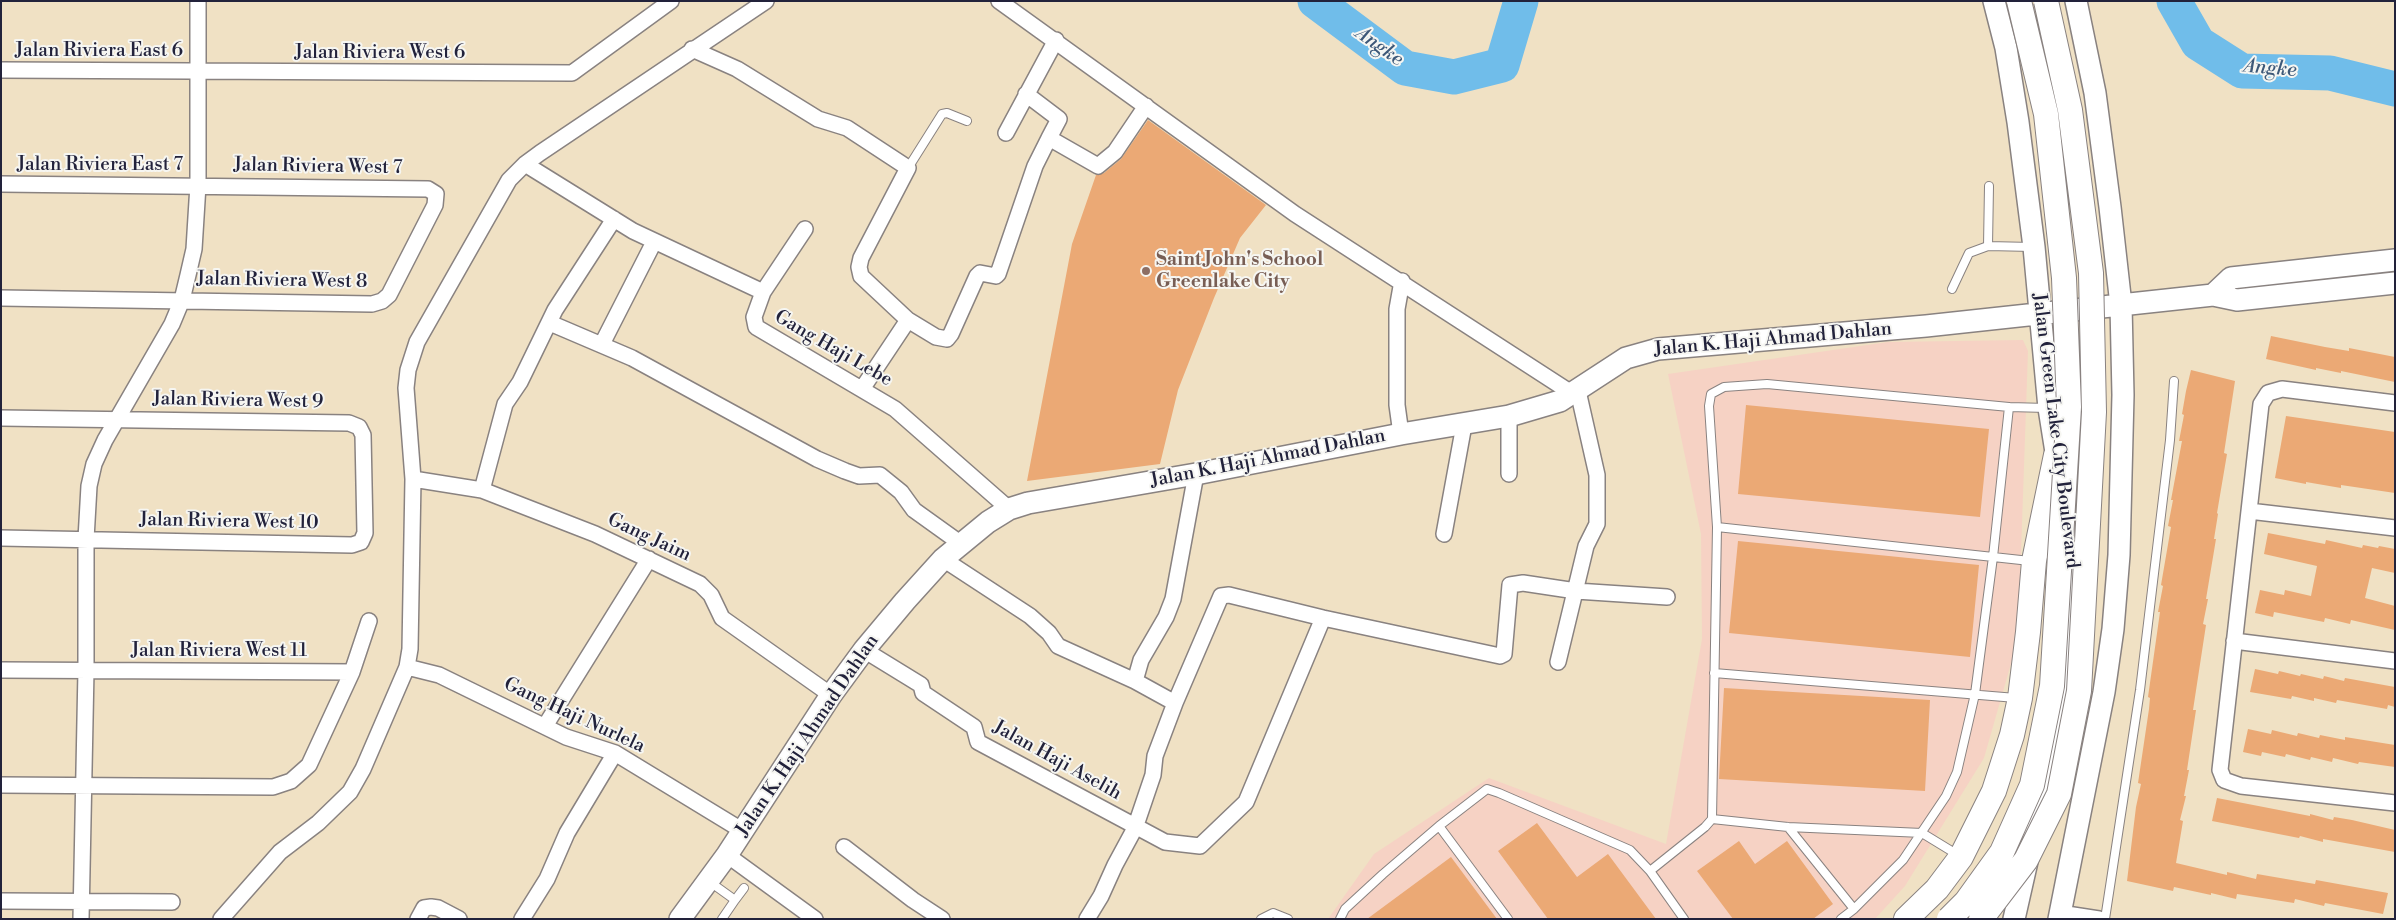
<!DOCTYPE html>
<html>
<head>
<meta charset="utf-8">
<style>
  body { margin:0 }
  #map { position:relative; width:2396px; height:920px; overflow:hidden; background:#f0e1c4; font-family:"Libre Bodoni",serif }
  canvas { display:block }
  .frame { position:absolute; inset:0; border:2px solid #22223b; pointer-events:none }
</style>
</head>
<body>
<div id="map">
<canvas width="2396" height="920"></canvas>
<div class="frame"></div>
</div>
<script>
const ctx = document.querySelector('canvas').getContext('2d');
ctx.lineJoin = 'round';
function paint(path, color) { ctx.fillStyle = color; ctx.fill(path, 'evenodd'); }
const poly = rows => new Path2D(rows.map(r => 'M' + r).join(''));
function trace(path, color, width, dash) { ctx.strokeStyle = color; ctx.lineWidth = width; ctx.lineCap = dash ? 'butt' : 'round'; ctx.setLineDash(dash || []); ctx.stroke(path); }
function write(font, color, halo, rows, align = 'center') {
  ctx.font = font + ' "Libre Bodoni",serif'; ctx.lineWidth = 4; ctx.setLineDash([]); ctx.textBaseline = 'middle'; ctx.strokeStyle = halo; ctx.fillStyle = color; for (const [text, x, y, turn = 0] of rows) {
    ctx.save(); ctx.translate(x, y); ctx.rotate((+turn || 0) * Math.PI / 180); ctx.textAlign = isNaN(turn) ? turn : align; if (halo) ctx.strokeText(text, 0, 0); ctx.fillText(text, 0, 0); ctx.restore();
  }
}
const built = poly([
  [2023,340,2028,351,2018,639,1984,758,1905,886,1875,919,1328,919,1374,854,1489,778,1666,844,1702,639,1701,534,1668,374,1888,342]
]);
const river = poly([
  [1315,1,1405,68,1454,77,1502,65,1521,1],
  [2174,1,2198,43,2242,71,2330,73,2395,89]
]);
const building = poly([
  [1148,120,1266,205,1240,238,1214,298,1178,390,1160,464,1027,481,1072,244,1096,175,1104,173,1121,159],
  [2271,336,2325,347,2349,351,2349,348,2395,357,2395,382,2341,371,2341,373,2316,368,2316,370,2266,359],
  [2191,370,2235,381,2224,453,2227,454,2217,513,2218,514,2214,539,2216,539,2206,599,2208,599,2203,624,2206,625,2193,710,2196,710,2187,770,2189,770,2184,796,2186,796,2180,820,2183,821,2176,863,2227,875,2227,872,2256,879,2257,874,2315,884,2316,880,2388,893,2383,914,2325,903,2324,906,2295,899,2294,903,2237,894,2236,899,2211,893,2211,895,2174,887,2173,891,2127,881,2136,807,2141,784,2138,783,2149,709,2150,698,2148,697,2160,612,2158,612,2163,586,2161,585,2171,527,2168,526,2173,500,2171,500,2182,441,2179,441,2184,415,2182,414,2186,391],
  [1746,405,1989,429,1980,517,1738,494],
  [2286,416,2395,432,2395,493,2341,485,2341,488,2306,482,2306,484,2275,478],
  [2268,533,2325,544,2326,540,2362,548,2363,545,2378,548,2379,546,2395,549,2395,573,2372,568,2365,598,2395,606,2395,630,2351,620,2350,624,2325,618,2324,622,2274,612,2273,617,2255,613,2260,590,2284,595,2285,590,2311,596,2317,566,2264,554],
  [1738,541,1979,565,1970,657,1729,633],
  [2255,669,2278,674,2279,671,2300,676,2301,674,2323,679,2324,676,2344,681,2345,678,2395,687,2395,707,2388,705,2387,709,2337,700,2336,703,2314,698,2314,701,2292,696,2291,699,2250,692],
  [1724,688,1930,700,1925,791,1719,779],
  [2248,729,2271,734,2272,730,2297,736,2298,733,2319,738,2320,735,2345,740,2345,737,2395,745,2395,767,2359,762,2358,764,2333,758,2332,762,2311,757,2310,760,2286,754,2285,757,2262,752,2261,756,2243,752],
  [2217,798,2310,816,2310,814,2333,820,2334,817,2352,820,2395,830,2395,852,2323,839,2323,842,2300,836,2299,838,2212,821],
  [1537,823,1577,877,1608,854,1656,919,1548,919,1498,851],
  [1739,841,1755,864,1787,841,1833,904,1813,919,1733,919,1697,871],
  [1451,857,1497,919,1367,919]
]);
const lane = poly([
  [908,168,942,114,947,113,967,121],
  [1988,246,1989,186],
  [1952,289,1969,253,1988,246,2032,247],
  [1717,527,2030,561],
  [1714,673,2016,698],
  [1712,819,1788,827,1922,833,1958,855],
  [1439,826,1508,919],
  [1788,827,1854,909],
  [1650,871,1705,827,1712,819,1717,527,1709,406,1711,394,1724,387,1767,384,2009,407,2047,408],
  [710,882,735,900,722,919],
  [735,900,744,888],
  [1261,919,1273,913,1288,919],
  [1340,919,1345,909,1383,874,1439,826,1487,789,1499,793,1630,850,1650,871,1684,919],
  [1841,919,1854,909,1903,860,1946,796,1957,772,1975,694,1993,557,2009,407],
  [2105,919,2140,690,2170,440,2174,381]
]);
const street = poly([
  [999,1,1295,214,1573,394],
  [692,49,737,69,818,119,847,128,908,168,861,258,859,267,861,276,908,320,862,389],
  [1,70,572,73,671,1],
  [1026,94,1059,119,1049,138],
  [1006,133,1056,40],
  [525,164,633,231,763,292,754,317,756,327,895,409,1009,509],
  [1,184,428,189,436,194,435,205,389,295,382,301,372,304,1,298],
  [763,292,805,229],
  [908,320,936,337,947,339,951,334,977,276,980,273,996,276,998,274,1035,166,1049,138,1098,166,1115,152,1146,106],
  [550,323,632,358,817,459,845,471,859,476,880,475,901,492,914,510,960,543],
  [602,344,654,242],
  [2395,403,2282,389,2268,393,2261,404,2220,770,2224,780,2241,786,2395,803],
  [1509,416,1509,474],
  [1,418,349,423,359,427,363,435,365,533,361,542,352,545,1,538],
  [1401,434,1397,405,1397,309,1402,281],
  [413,479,482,490,595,534,700,584,711,595,722,618,831,695],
  [482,490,505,404,520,382,555,310,614,219],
  [2249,511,2395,528],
  [1444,534,1464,425],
  [943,559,1030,616,1049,633,1058,646,1135,681,1175,703],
  [2234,641,2395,661],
  [864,650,921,685,923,693,974,727,978,742,1165,842,1200,846,1246,802,1323,618],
  [1558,662,1586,546,1597,524,1597,475,1578,391],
  [407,667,439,675,566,737,615,753,743,831],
  [1,670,352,672],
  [1135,681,1141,660,1166,617,1173,599,1196,474],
  [545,726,649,559],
  [1,785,273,787,291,781,309,765,352,672,369,621],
  [844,847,913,900,942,919],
  [727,855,815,919],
  [1,901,172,902],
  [2060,913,2099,919],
  [81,919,86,670,86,539,89,486,94,464,105,440,172,324,182,300,188,275,194,249,198,185,198,1],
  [221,919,280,852,318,823,350,792,363,769,407,667,410,649,413,479,406,388,408,370,417,342,509,180,525,164,540,153,766,1],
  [418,919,424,908,431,907,438,908,459,919],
  [522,919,547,879,567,833,615,753],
  [1087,919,1101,896,1115,865,1135,828,1153,775,1155,756,1175,703,1221,596,1229,595,1323,618,1500,656,1504,654,1510,585,1523,583,1576,591,1667,597]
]);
const secondary = poly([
  [1994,1,2006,48,2018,122,2034,247,2049,408,2059,471],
  [2213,295,2231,278,2395,260],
  [680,919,727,855,831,695,864,650,905,601,943,559,988,522,1009,509,1028,503,1196,474,1401,434,1509,416,1560,401,1626,358,1658,349,1926,326,2213,295,2237,300,2395,283],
  [2014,919,2061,711,2075,565,2068,523],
  [2059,919,2104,692,2113,629,2119,555,2123,395,2121,305,2110,207,2095,93,2076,1]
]);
const primary = poly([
  [1906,919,1937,889,1961,857,1994,791,2012,735,2020,698,2028,632,2034,561,2056,455]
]);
const primaryBridge = poly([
  [1949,919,1966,902,2002,852,2032,785,2052,686,2069,407,2064,278,2046,114,2019,1],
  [1981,919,2026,860,2059,794,2079,691,2094,412,2091,273,2070,110,2046,1]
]);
const markers = [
  [1146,271,5,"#8d6e63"]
];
const streetNames = [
  ["Jalan Riviera East 6",99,51],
  ["Jalan Riviera West 6",380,53],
  ["Jalan Riviera East 7",100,165],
  ["Jalan Riviera West 7",318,167,1],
  ["Jalan Riviera West 8",282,281,1],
  ["Jalan K. Haji Ahmad Dahlan",1773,340,-5],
  ["Gang Haji Lebe",833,349,30],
  ["Jalan Riviera West 9",238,401,1],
  ["Jalan Green Lake City Boulevard",2055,431,83],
  ["Jalan K. Haji Ahmad Dahlan",1268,459,-11],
  ["Jalan Riviera West 10",229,522,1],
  ["Gang Jaim",649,538,25],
  ["Jalan Riviera West 11",219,651],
  ["Gang Haji Nurlela",574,716,25],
  ["Jalan K. Haji Ahmad Dahlan",808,736,-56],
  ["Jalan Haji Aselih",1057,761,29]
];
const educationNames = [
  ["Saint John's School",1156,260],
  ["Greenlake City",1156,282]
];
const waterNames = [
  ["Angke",1379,47,35],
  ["Angke",2270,69,5]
];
paint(built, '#f6d2c4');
trace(river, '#70bdea', 35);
paint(building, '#eba975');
trace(lane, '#898280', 10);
trace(street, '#898280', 18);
trace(secondary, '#898280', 24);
trace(primary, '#898280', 26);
trace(lane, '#fff', 8);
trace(street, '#fff', 15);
trace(secondary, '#fff', 21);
trace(primary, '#fff', 24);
trace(primaryBridge, '#898280', 26, []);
trace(primaryBridge, '#fff', 24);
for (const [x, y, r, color] of markers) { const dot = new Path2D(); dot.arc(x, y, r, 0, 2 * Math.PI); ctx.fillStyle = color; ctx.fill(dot); trace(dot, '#f6f6f2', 2); }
write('19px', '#22223b', '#f6f6f2', streetNames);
write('bold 19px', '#785e54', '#f6f6f2', educationNames, 'left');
write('italic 20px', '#3d5878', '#f6f6f2', waterNames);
</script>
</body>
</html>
